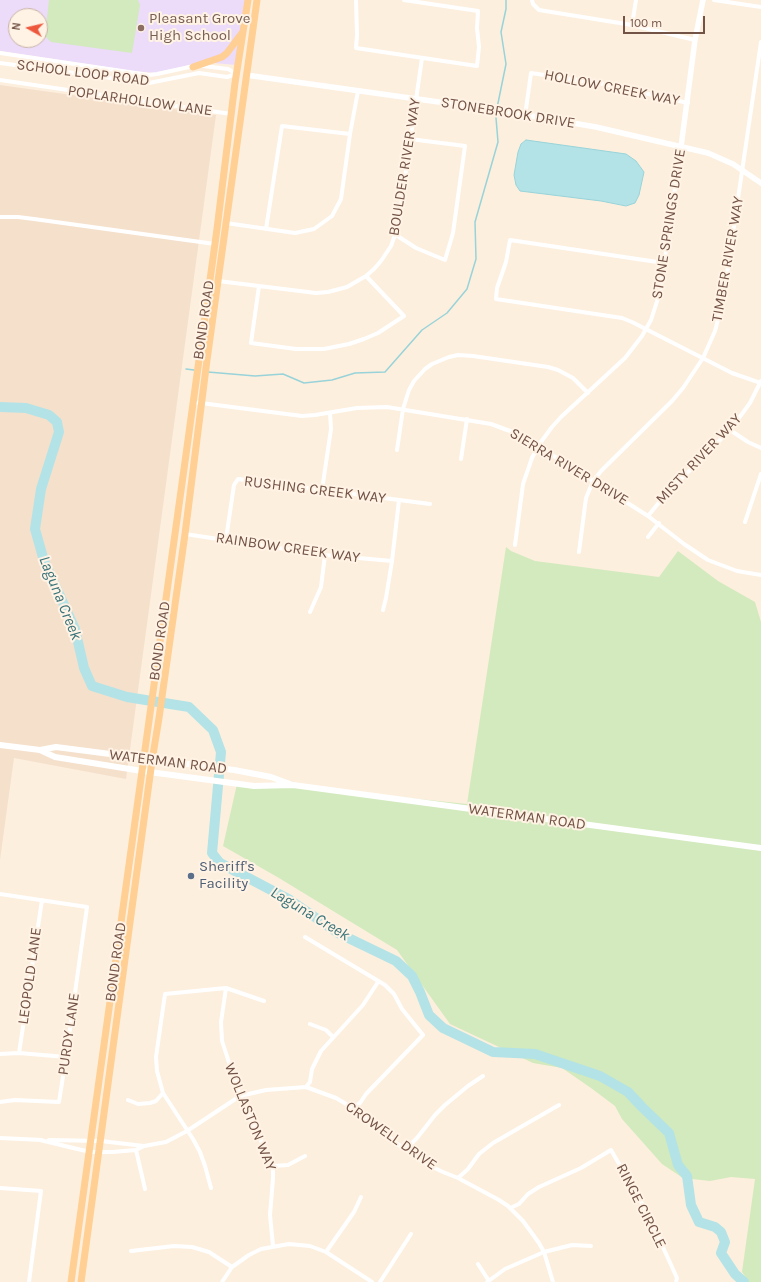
<!DOCTYPE html>
<html>
<head>
<meta charset="utf-8">
<style>
  body { margin:0 }
  #map { position:relative; width:761px; height:1282px; overflow:hidden; background:#fdefde; font-family:Karla,sans-serif }
  canvas { display:block }
  .north { position:absolute; left:8px; top:8px; width:40px; height:40px; box-sizing:border-box; background:#fff3e5; border:1px solid #c7b3a5; border-radius:50%; rotate:278deg; font-size:11px; font-weight:700; line-height:16px; text-align:center; color:#735346 }
  .north::after { content:''; display:block; margin:auto; width:14px; height:18px; background:#ed583d; clip-path:polygon(50% 0,100% 100%,50% 72%,0 100%) }
  .scale { position:absolute; left:623px; top:16px; width:82px; height:18px; box-sizing:border-box; border:2px solid #735346; border-top:0; padding-left:5px; font-size:12px; line-height:14px; white-space:nowrap; color:#735346; -webkit-text-stroke:3px #fff3e5; paint-order:stroke }
</style>
</head>
<body>
<div id="map">
<canvas width="761" height="1282"></canvas>
<div class="north">N</div>
<div class="scale">100 m</div>
</div>
<script>
const ctx = document.querySelector('canvas').getContext('2d');
ctx.lineJoin = 'round';
function paint(path, color) { ctx.fillStyle = color; ctx.fill(path, 'evenodd'); }
const poly = rows => new Path2D(rows.map(r => 'M' + r).join(''));
function trace(path, color, width, dash) { ctx.strokeStyle = color; ctx.lineWidth = width; ctx.lineCap = dash ? 'butt' : 'round'; ctx.setLineDash(dash || []); ctx.stroke(path); }
function write(font, color, halo, rows, align = 'center') {
  ctx.font = font + ' Karla,sans-serif'; ctx.lineWidth = 4; ctx.setLineDash([]); ctx.textBaseline = 'middle'; ctx.strokeStyle = halo; ctx.fillStyle = color; for (const [text, x, y, turn = 0] of rows) {
    ctx.save(); ctx.translate(x, y); ctx.rotate((+turn || 0) * Math.PI / 180); ctx.textAlign = isNaN(turn) ? turn : align; if (halo) ctx.strokeText(text, 0, 0); ctx.fillText(text, 0, 0); ctx.restore();
  }
}
const residential = poly([
  [0,85,216,115,126,779,14,758,0,860]
]);
const education = poly([
  [0,0,246,0,237,65,202,62,157,73,133,71,0,51],
  [16,16,40,16,40,40,16,40]
]);
const green = poly([
  [49,0,138,0,140,5,132,53,51,42,45,36],
  [506,547,511,551,535,561,659,577,678,551,718,581,755,602,761,622,761,1282,749,1282,742,1272,755,1179,731,1177,710,1181,683,1178,662,1164,622,1119,615,1106,591,1088,562,1068,533,1063,450,1024,397,950,279,878,223,846,237,784,314,788,467,804]
]);
const water = poly([
  [526,140,626,154,636,161,644,172,639,195,635,203,626,206,601,201,520,191,516,185,514,175,518,152,521,144,526,140]
]);
const stream = poly([
  [497,108,506,64,501,32,506,9,506,0],
  [186,369,194,370],
  [208,372,255,376,283,374,304,383,332,380,355,373,385,372,422,330,447,313,467,289,476,259,475,222,498,142,496,118,497,112]
]);
const river = poly([
  [0,407,26,408,49,415,57,422,59,432,41,489,35,529,44,561,75,629,84,668,92,686,127,697,189,707,213,730,221,752,212,853,220,863,290,900,338,933,396,961,412,976,420,992,429,1015,443,1028,493,1052,535,1054,600,1076,628,1092,642,1107,669,1133,678,1165,687,1176,691,1205,699,1222,715,1227,721,1232,725,1242,721,1253,735,1274,744,1282]
]);
const minor = poly([
  [356,0,357,35,356,48,477,66,479,47,477,28,478,11,404,0],
  [532,0,533,4,539,10,632,25,695,40],
  [714,0,761,7],
  [632,25,636,0],
  [0,53,149,75,157,74,194,66],
  [0,63,149,83,199,73,227,77,236,74],
  [203,66,228,69,237,74],
  [0,80,231,114],
  [525,116,531,73,604,84,688,103],
  [0,217,18,217,34,219,215,244],
  [226,223,295,233,314,229,332,216,341,199,350,134,358,91],
  [266,229,282,126,350,134],
  [396,235,416,248,445,260,453,233,465,146,410,139],
  [664,263,510,240,506,262,497,288,496,299,622,318,632,322,732,373,761,383],
  [218,281,316,293,328,292,347,287,366,276,374,269,381,261,391,246,398,226,422,58],
  [259,286,251,343,296,349,324,349,349,344,364,339,378,333,404,316,366,276],
  [193,402,302,416,315,415,357,408,387,407,491,424,518,434,538,446,648,516,684,544,708,560,737,571,761,575],
  [730,430,748,442,761,448],
  [397,450,403,409,409,390,414,381,425,369,432,364,449,357,458,355,473,356,548,367,558,370,573,378,588,393],
  [461,459,467,419],
  [322,490,331,429,330,413],
  [648,516,665,495,730,430,750,403,761,381],
  [745,522,761,474],
  [185,534,325,555,392,561],
  [648,537,659,523],
  [226,539,234,485,238,479,430,504],
  [515,545,523,484,532,458,538,446,552,427,561,417,625,358,642,336,651,320,660,292,681,147],
  [579,552,586,498,593,481,602,470,672,401,683,388,703,358,715,331,723,301,761,42],
  [383,610,386,598,392,561,399,500],
  [310,612,321,587,325,555],
  [0,894,87,907,66,1057,59,1102,15,1100,0,1102],
  [305,937,385,985,394,994,402,1009,423,1035,366,1094,360,1103,353,1108],
  [226,988,221,1022,222,1041,240,1096,273,1166,273,1178,270,1215,273,1246],
  [310,1024,326,1030,333,1037],
  [19,1053,42,900],
  [0,1054,19,1053,66,1057],
  [306,1087,310,1082,312,1069,321,1051,363,1005,378,982],
  [128,1100,138,1104,150,1103,156,1101,163,1093],
  [0,1138,42,1140],
  [40,1140,90,1152,112,1152,136,1150,144,1146,166,1142,187,1131,240,1096,266,1090,306,1087,336,1098,353,1108,372,1122,396,1143,428,1165,443,1172,458,1178,499,1200,508,1206,523,1221,539,1243,544,1252,553,1282],
  [49,1140,101,1141,144,1146],
  [136,1150,145,1189],
  [405,1150,417,1138,435,1115,445,1105,468,1086,483,1076],
  [273,1166,288,1165,305,1156],
  [458,1178,468,1169,479,1154,493,1143,559,1105],
  [0,1188,41,1191,29,1282],
  [211,1188,205,1166,200,1152,193,1139,163,1093,157,1071,156,1057,165,994,226,988,264,1001],
  [510,1208,519,1204,528,1194,539,1187,581,1168,611,1150,647,1212,677,1278,676,1282],
  [131,1251,174,1246,192,1247,209,1252,232,1267],
  [326,1252,354,1212,361,1197],
  [478,1264,489,1281],
  [222,1282,232,1267,249,1255,261,1249,289,1244,310,1246,326,1252,372,1282],
  [380,1282,411,1234],
  [487,1282,505,1269,544,1252,572,1245,591,1246]
]);
const tertiary = poly([
  [246,75,503,111,596,127,708,153,733,164,761,183],
  [681,147,695,40,703,0]
]);
const secondary = poly([
  [0,745,40,750,56,747,234,770,271,777,290,784],
  [40,750,55,757,142,771,254,786,293,785,761,848]
]);
const primary = poly([
  [193,67,222,57,227,53,242,33],
  [71,1282,184,469,217,229,235,83,248,0],
  [81,1282,152,761,159,718,185,534,207,360,257,0]
]);
const markers = [
  [141,28,4,"#8d6e63"],
  [191,876,4,"#5c6f8a"]
];
const educationNames = [
  ["Pleasant Grove",149,19],
  ["High School",149,36]
];
const streetNames = [
  ["SCHOOL LOOP ROAD",83,73,7],
  ["HOLLOW CREEK WAY",612,88,11],
  ["POPLARHOLLOW LANE",140,101,8],
  ["STONEBROOK DRIVE",508,113,9],
  ["BOULDER RIVER WAY",405,167,-81],
  ["STONE SPRINGS DRIVE",669,224,-81],
  ["TIMBER RIVER WAY",728,259,-80],
  ["BOND ROAD",204,320,-82],
  ["MISTY RIVER WAY",699,459,-47],
  ["SIERRA RIVER DRIVE",569,467,31],
  ["RUSHING CREEK WAY",315,490,7],
  ["RAINBOW CREEK WAY",288,548,8],
  ["BOND ROAD",160,641,-82],
  ["WATERMAN ROAD",168,762,7],
  ["WATERMAN ROAD",527,817,8],
  ["BOND ROAD",116,962,-82],
  ["LEOPOLD LANE",30,976,-82],
  ["PURDY LANE",69,1034,-82],
  ["WOLLASTON WAY",250,1117,68],
  ["CROWELL DRIVE",391,1136,35],
  ["RINGE CIRCLE",641,1206,63]
];
const serviceNames = [
  ["Sheriff's",199,867],
  ["Facility",199,884]
];
const waterNames = [
  ["Laguna Creek",60,598,68],
  ["Laguna Creek",310,914,31]
];
paint(residential, '#f5e0cc');
paint(education, '#ecdbf9');
paint(green, '#d2eabd');
paint(water, '#b3e3e6');
trace(water, '#98d3d9', 1);
trace(stream, '#98d3d9', 1.5);
trace(river, '#b3e3e6', 10);
trace(minor, '#fff', 4);
trace(tertiary, '#fff', 5.5);
trace(secondary, '#fff', 6);
trace(primary, '#ffcf93', 7);
for (const [x, y, r, color] of markers) { const dot = new Path2D(); dot.arc(x, y, r, 0, 2 * Math.PI); ctx.fillStyle = color; ctx.fill(dot); trace(dot, '#fff3e5', 1.5); }
write('15px', '#785e54', '#fff3e5', educationNames, 'left');
write('15px', '#735346', '#fff3e5', streetNames);
write('15px', '#4e5e75', '#fff3e5', serviceNames, 'left');
write('italic 16px', '#3a747a', '#fff3e5', waterNames);
</script>
</body>
</html>
